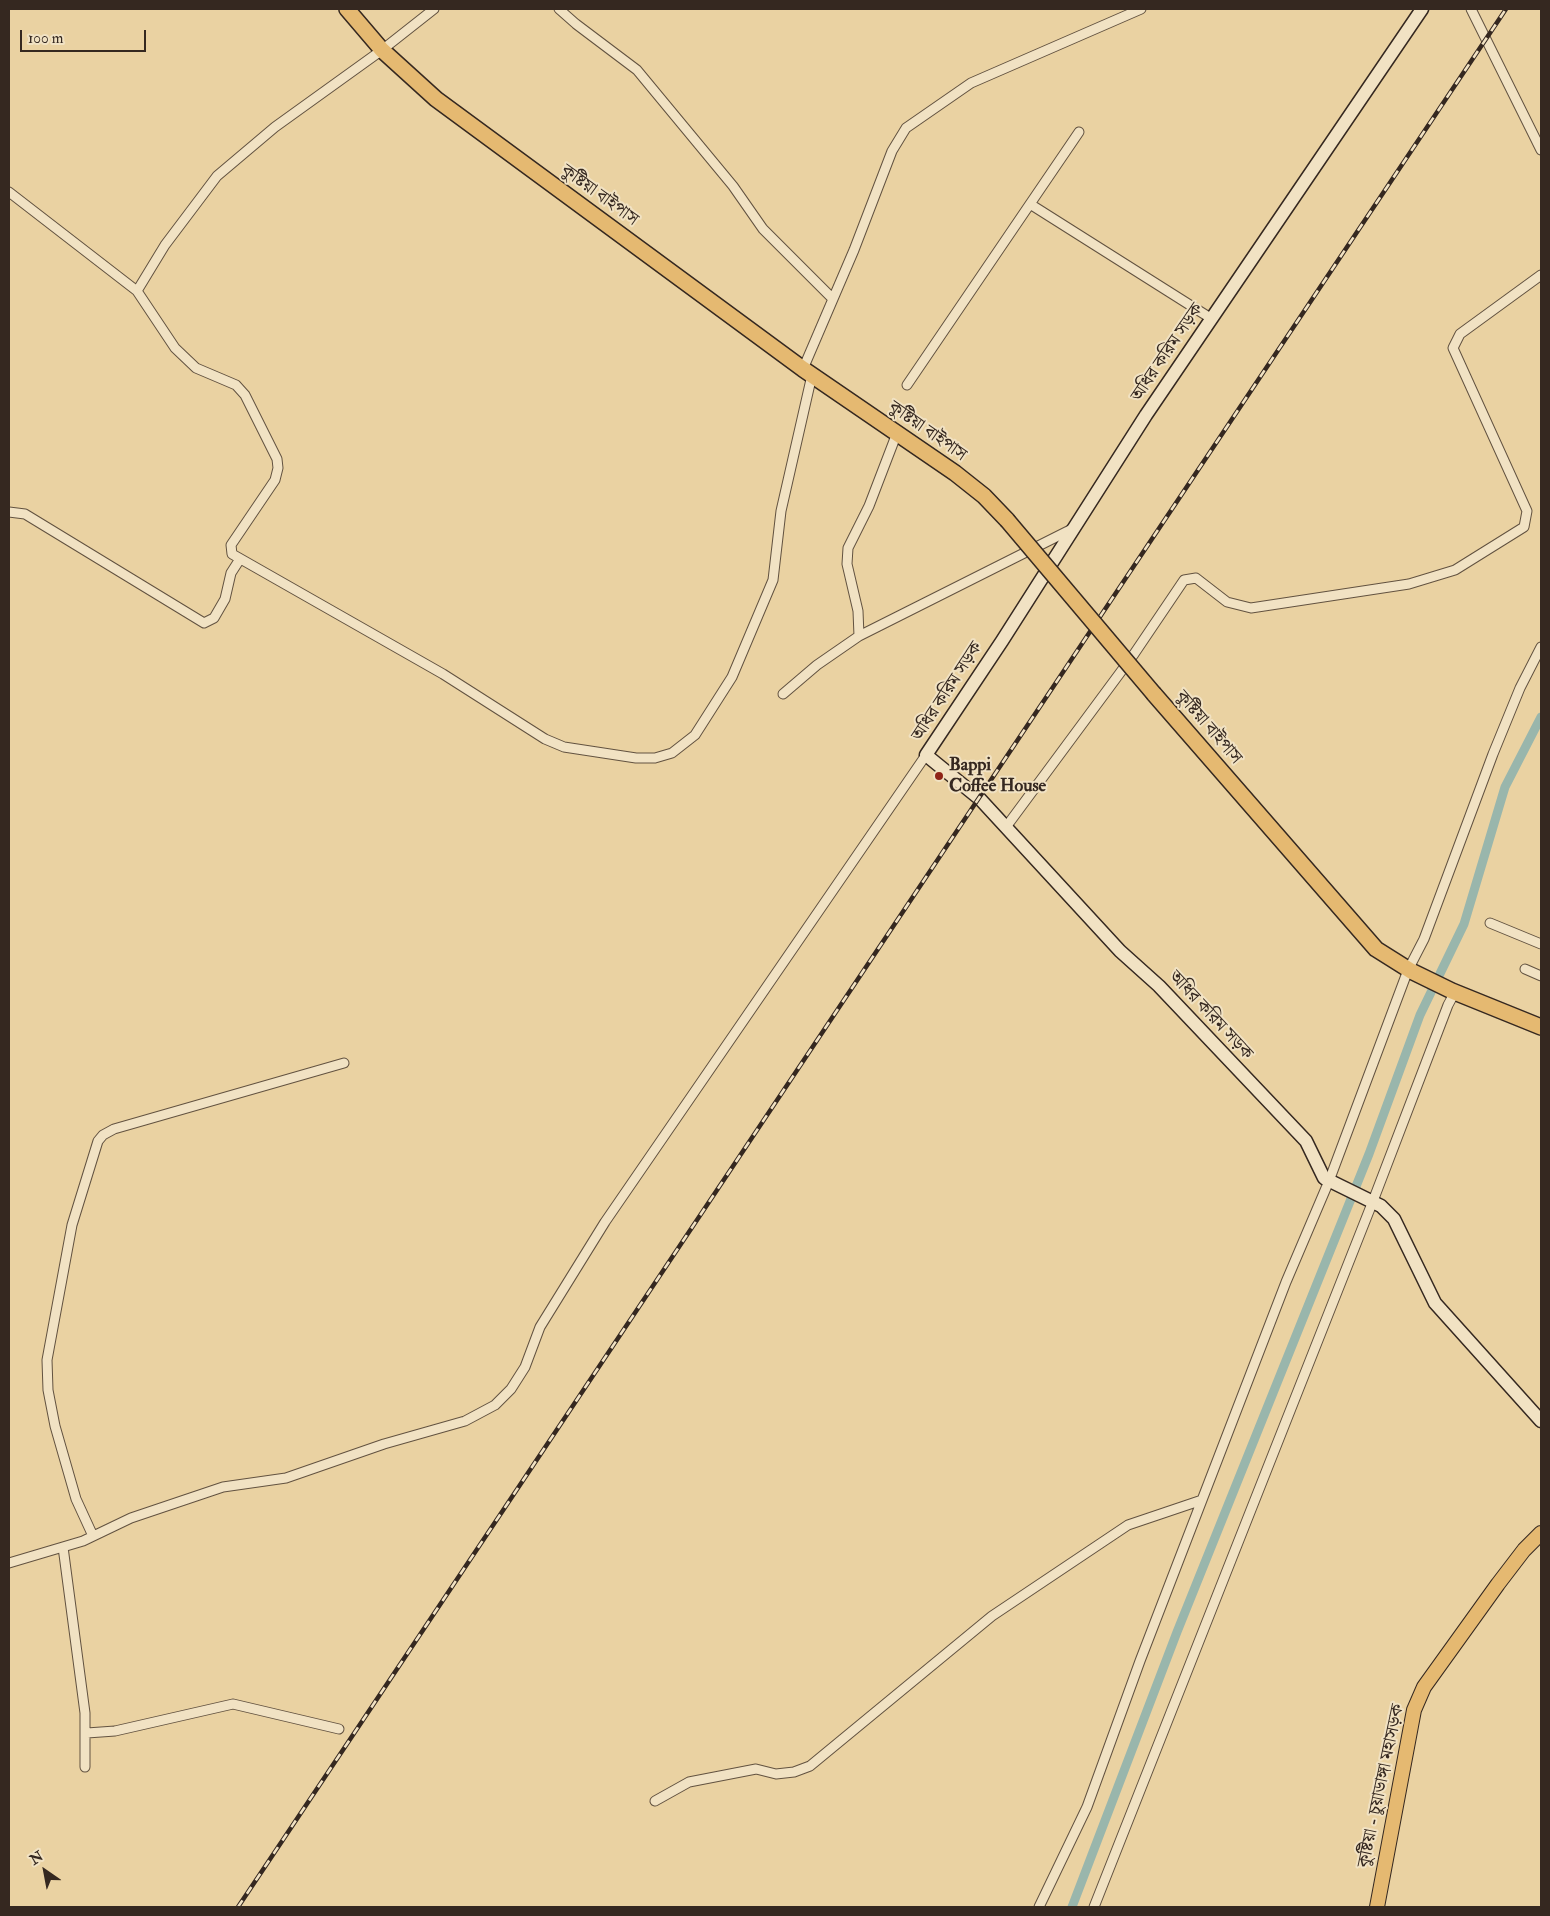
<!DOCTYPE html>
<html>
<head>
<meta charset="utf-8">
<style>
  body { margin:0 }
  #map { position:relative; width:1550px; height:1916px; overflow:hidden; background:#ead2a2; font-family:"IM FELL Double Pica",serif }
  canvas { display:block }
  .frame { position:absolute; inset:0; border:10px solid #352820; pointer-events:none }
  .north { position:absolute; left:20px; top:1846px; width:50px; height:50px; -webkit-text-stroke:4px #f1e2c3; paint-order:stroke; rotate:327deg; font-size:14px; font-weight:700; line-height:20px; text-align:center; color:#352820 }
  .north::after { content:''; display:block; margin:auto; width:18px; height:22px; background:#352820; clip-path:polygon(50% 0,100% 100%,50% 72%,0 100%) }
  .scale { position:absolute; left:20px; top:30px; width:126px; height:22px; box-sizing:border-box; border:2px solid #352820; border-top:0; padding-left:6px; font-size:15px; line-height:18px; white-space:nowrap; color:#352820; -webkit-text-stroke:4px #f1e2c3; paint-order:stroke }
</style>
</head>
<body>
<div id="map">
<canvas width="1550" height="1916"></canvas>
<div class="frame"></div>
<div class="north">N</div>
<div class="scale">100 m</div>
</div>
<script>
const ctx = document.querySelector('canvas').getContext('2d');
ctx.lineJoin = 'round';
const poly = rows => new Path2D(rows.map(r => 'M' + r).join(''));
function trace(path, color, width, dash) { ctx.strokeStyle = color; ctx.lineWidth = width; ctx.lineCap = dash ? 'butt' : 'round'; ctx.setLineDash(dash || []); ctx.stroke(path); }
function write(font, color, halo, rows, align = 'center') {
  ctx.font = font + ' "IM FELL Double Pica","Noto Serif Bengali",serif'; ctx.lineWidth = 4; ctx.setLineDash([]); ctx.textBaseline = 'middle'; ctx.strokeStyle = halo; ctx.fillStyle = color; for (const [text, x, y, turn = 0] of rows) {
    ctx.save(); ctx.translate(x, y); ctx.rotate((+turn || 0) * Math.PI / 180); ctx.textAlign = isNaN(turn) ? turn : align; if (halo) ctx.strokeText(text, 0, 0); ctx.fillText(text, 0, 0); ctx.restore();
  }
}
const canal = poly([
  [1072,1907,1177,1632,1369,1154,1420,1015,1464,924,1505,787,1541,717]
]);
const minor = poly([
  [559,9,576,24,637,70,733,186,763,229,832,298],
  [1471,9,1541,150],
  [9,192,137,291,175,348,196,368,236,385,245,395,277,459,278,468,275,480,231,545,232,554,443,674,545,739,564,747,636,758,655,758,672,753,695,735,732,677,773,580,781,511,812,375],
  [1030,204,1079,132],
  [137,291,165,245,217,176,275,127,382,50,434,9],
  [803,369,854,250,892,151,906,128,971,83,1141,9],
  [907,385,1030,204,1212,319],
  [9,512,25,514,204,623,214,618,225,599,231,573,240,559],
  [859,636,858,611,847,564,848,548,869,506,897,433],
  [783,694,817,665,859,636,1074,528],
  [1006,827,1134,654,1184,580,1196,578,1227,602,1251,608,1409,584,1455,570,1524,527,1527,511,1453,348,1460,334,1541,275],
  [1490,923,1541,944],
  [1525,969,1541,976],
  [93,1536,76,1499,55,1426,48,1390,47,1360,72,1225,98,1141,103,1135,114,1129,344,1063],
  [63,1547,85,1713,85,1767],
  [9,1563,83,1541,131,1518,223,1487,286,1478,384,1444,465,1421,495,1405,511,1389,525,1367,540,1327,605,1222,926,755],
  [87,1733,115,1731,233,1704,339,1729],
  [655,1801,689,1782,756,1769,776,1774,794,1772,810,1766,992,1616,1128,1525,1202,1500],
  [1039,1907,1087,1807,1140,1661,1286,1282,1329,1181,1408,970,1424,939,1493,754,1520,688,1541,647],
  [1094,1907,1373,1201,1448,1005,1455,992]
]);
const secondary = poly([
  [1422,9,1146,415,1002,641,926,755,980,799,1120,951,1159,986,1306,1141,1324,1178,1381,1206,1394,1219,1435,1303,1541,1421]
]);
const primary = poly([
  [1377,1907,1414,1710,1424,1687,1498,1584,1524,1550,1541,1533]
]);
const trunk = poly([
  [347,9,382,50,436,99,803,369,955,473,984,496,1007,520],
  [1154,694,1376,949,1411,971,1452,991,1541,1027]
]);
const rail = poly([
  [238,1907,1506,9]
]);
const trunkBridge = poly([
  [1007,520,1154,694]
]);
const markers = [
  [939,776,5,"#8f2418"]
];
const streetNames = [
  ["কুষ্টিয়া বাইপাস",599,196,36],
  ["অধির করিম সড়ক",1168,353,-56],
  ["কুষ্টিয়া বাইপাস",927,432,35],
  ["অধির করিম সড়ক",948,692,-57],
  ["কুষ্টিয়া বাইপাস",1208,728,49],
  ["অধির করিম সড়ক",1210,1016,47],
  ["কুষ্টিয়া - চুয়াডাঙ্গা মহাসড়ক",1382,1786,-78]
];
const poiNames = [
  ["Bappi",949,766],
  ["Coffee House",949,787]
];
trace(canal, '#99b6ac', 9);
trace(minor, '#625240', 11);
trace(secondary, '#352820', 15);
trace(primary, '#352820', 16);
trace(trunk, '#352820', 18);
trace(minor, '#f1e2c3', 9);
trace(secondary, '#f1e2c3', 12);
trace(primary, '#e5b971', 14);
trace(trunk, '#e5b971', 15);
trace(rail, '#352820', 4.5);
trace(rail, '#f1e2c3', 2.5, [8]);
trace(trunkBridge, '#352820', 18, []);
trace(trunkBridge, '#e5b971', 15);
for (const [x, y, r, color] of markers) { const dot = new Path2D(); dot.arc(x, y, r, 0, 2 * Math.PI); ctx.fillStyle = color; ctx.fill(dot); trace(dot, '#f1e2c3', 2); }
write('18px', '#352820', '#f1e2c3', streetNames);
write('bold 18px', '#352820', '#f1e2c3', poiNames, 'left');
</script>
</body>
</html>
